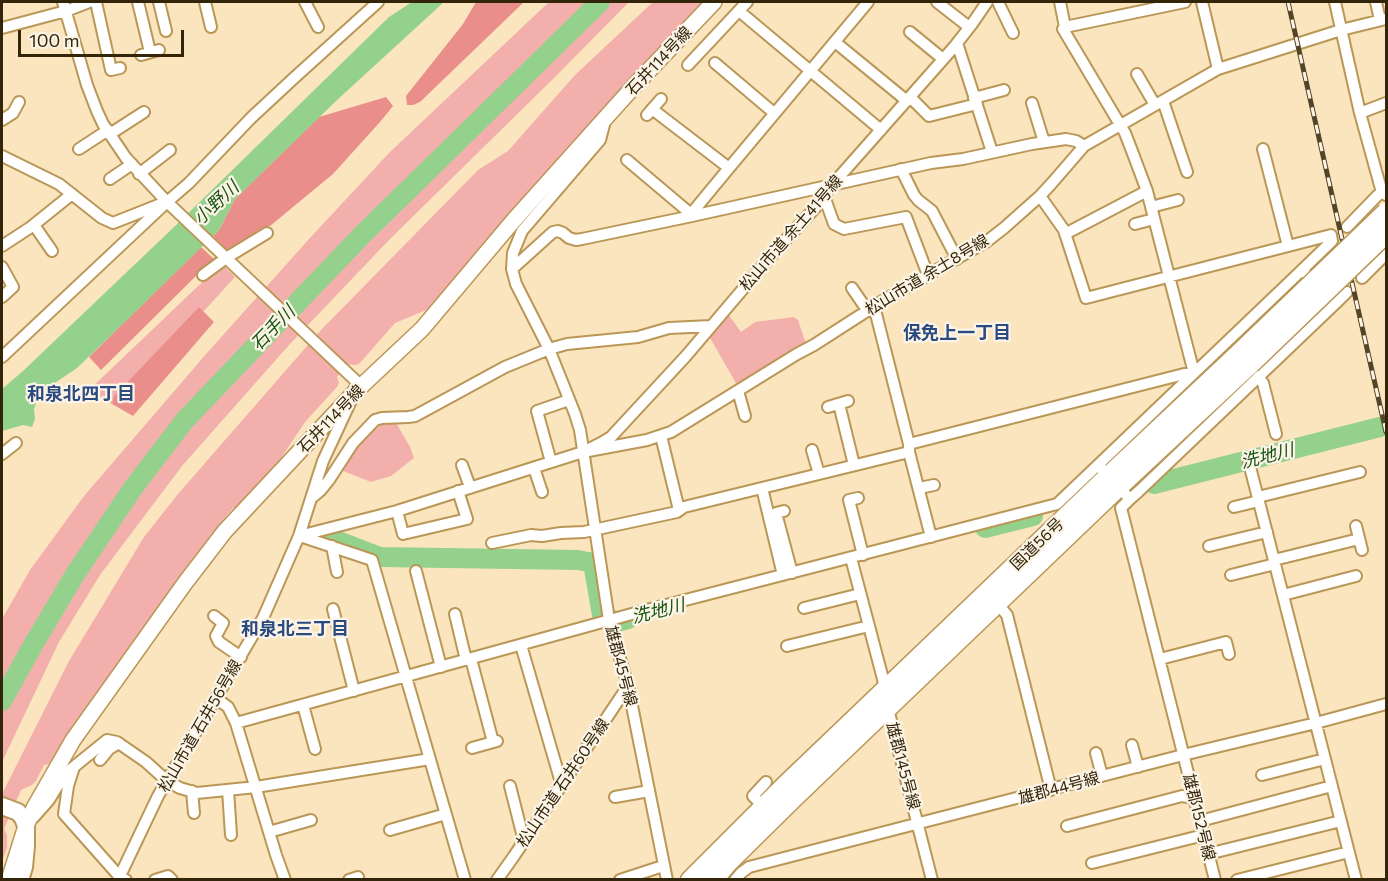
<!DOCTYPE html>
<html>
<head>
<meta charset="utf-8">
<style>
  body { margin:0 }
  #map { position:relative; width:1388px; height:881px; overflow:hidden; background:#fbe5be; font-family:Commissioner,sans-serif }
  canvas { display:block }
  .frame { position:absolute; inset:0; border:3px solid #332509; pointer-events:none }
  .scale { position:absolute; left:18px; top:30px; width:166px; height:27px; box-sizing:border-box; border:3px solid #332509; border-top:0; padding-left:8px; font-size:18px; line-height:21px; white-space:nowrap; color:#332509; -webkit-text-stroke:4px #fbf4e7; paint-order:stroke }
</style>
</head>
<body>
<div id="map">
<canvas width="1388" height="881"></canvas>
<div class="frame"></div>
<div class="scale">100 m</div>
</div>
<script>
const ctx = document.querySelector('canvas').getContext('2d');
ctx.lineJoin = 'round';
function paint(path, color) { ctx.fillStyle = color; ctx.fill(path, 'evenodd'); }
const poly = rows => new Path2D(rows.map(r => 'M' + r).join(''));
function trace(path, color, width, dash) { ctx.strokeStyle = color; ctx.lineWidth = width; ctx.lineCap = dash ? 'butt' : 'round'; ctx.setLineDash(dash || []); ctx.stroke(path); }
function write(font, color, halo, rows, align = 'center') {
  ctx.font = font + ' Commissioner,"Noto Sans JP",sans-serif'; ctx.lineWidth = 4.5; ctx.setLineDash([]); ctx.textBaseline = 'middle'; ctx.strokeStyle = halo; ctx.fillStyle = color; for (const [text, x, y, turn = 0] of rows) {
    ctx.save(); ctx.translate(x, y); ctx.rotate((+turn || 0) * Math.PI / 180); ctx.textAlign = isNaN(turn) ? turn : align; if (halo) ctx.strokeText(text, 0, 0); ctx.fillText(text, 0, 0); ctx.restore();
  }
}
const green = poly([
  [549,2,629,2,554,78,389,240,289,345,182,466,100,575,59,642,2,762,2,619,30,570,84,496,207,353,309,239,390,152],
  [653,2,703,2,534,187,431,308,395,323,359,364,354,365,348,364,337,377,339,383,337,387,305,422,281,458,237,507,233,508,220,523,71,730,49,764,44,765,36,781,32,785,21,790,4,829,7,835,7,847,2,862,2,794,69,661,144,537,178,494,321,330,478,170,508,151,575,75],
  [224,266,235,277,203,312,199,308,114,396,112,404,88,391,217,268],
  [728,314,741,332,755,322,794,317,798,320,806,344,737,385,709,336],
  [395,421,410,447,414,458,391,476,371,482,338,469,375,424]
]);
const forest = poly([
  [476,2,524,2,420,102,413,105,407,105,406,96,463,24],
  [386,97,393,106,380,122,333,174,270,226,262,228,228,252,213,236,219,230,235,199,319,117],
  [201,247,215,260,199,273,101,370,89,357],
  [199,307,214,322,133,416,112,404,114,396]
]);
const water = poly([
  [412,2,444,2,336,101,235,199,219,230,131,316,77,368,46,389,37,400,34,409,35,419,32,427,23,425,2,431,2,389,23,371,173,228,389,17]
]);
const river = poly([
  [1154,484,1380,427],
  [985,528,1033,516],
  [320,534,380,557,578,560,593,563,602,615,617,622,628,619],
  [2,701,33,645,74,576,133,488,185,420,362,235,600,2]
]);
const street = poly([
  [63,2,87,85,97,111,103,124,126,158,167,202,356,381,355,392,323,461,299,536,263,618,158,796,118,880],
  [96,2,111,70,120,68],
  [138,2,150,52],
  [159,2,166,31],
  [205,2,211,27],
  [305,2,318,27],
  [937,2,969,27],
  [998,2,1013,33],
  [1060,2,1065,27,1185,2],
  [1202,2,1218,69],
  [1335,2,1360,113,1381,189,1386,195],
  [1376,2,1380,20],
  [739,11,881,130],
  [1065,27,1063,29,1125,133,1132,151,1147,191,1194,373],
  [2,28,66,11,89,2],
  [910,32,943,59],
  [835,42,907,101],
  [957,43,992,152],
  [141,55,159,50],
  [715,63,774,113],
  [688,65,747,2],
  [1137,74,1155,105],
  [910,97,929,116,977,104],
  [974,98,1004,90],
  [1163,101,1187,172],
  [1032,103,1044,142],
  [652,109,729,168],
  [1360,113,1386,103],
  [647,115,661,99],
  [2,120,13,113,19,102],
  [605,121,600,140,522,231,513,253,512,269,516,284,549,349,575,414,580,430,609,620,628,686,667,880],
  [110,134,144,112],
  [79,149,108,130],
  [1263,149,1288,246],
  [2,156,59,184,102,218,113,223,161,204],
  [627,160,691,214],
  [901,169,914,195,918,200,932,211,957,259],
  [139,174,170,150],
  [110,179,132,164],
  [824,196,834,224,844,229,906,217,928,275],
  [1040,196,1064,230,1086,298,1331,235,1332,241,1302,270],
  [1151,207,1178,200],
  [692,216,691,214,729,168,868,2],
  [1135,224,1154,219],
  [34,225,52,251],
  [1347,227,1377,196,1386,189],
  [1065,234,1147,191],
  [2,246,31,227,72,194],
  [2,267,13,287,2,297],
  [512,269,553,232,558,231,563,233,569,238,576,240,582,239,692,216,931,163,963,159,1032,144,1066,139,1076,141,1084,146],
  [203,275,226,258,267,233],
  [1362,278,1386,254],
  [852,288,867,310],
  [1336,303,1347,292],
  [874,306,909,444],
  [2,357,167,202,189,183,251,118,294,78,378,2],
  [1258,377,1263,383,1276,434],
  [738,391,745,416],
  [839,404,854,465],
  [828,407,848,401],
  [661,436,679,510],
  [812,450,819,474],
  [583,452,647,440,671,432,797,354,814,345,884,300,986,242,1004,228,1040,196,1052,183,1084,146,1218,69,1341,30,1386,19],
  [909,452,931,537],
  [2,454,16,443],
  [551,462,537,411,569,400],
  [1249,463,1356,880],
  [462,465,470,487],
  [534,468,542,492],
  [762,488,783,575],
  [919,488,934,485],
  [314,496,321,490,329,480,353,443,375,420,382,418,408,417,415,416,505,367,549,349,567,344,638,337,669,328,711,326],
  [1258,497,1360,472],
  [858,498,849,500,863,555],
  [1130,499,1098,465,1302,270,1336,303,1138,492,1130,499,1121,508,1215,880],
  [1234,507,1259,501],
  [397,511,403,534,467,519,458,491],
  [784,511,776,513,792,573],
  [1356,526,1362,550],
  [299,536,397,511,526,470,583,452,601,443,611,437,686,356,771,256,815,208,832,185,954,47,972,24,987,2],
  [300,536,372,560,465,880],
  [492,543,531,535,542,536,561,533,584,532,677,512,684,507,909,452,909,444,1192,372],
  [332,546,337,572],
  [1209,546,1267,532],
  [851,558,883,679,888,709,932,880],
  [1274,560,1359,539],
  [416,571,441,667],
  [1231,575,1275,564],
  [1283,595,1356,576],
  [997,603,1007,615,1051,790],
  [804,608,860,594],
  [333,609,354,691],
  [455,614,466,660],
  [214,616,223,623,216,636,219,642,241,657],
  [521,645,562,786],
  [787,646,869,626],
  [471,659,493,742],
  [1160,659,1226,642,1229,654],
  [217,699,228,707,236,723,276,855,285,880],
  [303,705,315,749],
  [236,723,639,612,1057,504,1098,465],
  [1132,745,1138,767],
  [472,748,497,741],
  [1096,753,1102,776],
  [100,760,109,749,119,743],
  [74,767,68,786,64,814,119,876,126,880],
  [1262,775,1325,759],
  [510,786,524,841],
  [228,790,231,835],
  [192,791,194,813],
  [615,797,649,791],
  [766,809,753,796,766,782],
  [34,817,49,800,65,774,107,740,117,742,146,762,167,781,180,788,197,793,256,787,430,759],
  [1200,821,1332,786],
  [1067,826,1182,796,1194,798],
  [390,830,446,814],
  [269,832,311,820],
  [1208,854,1341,821],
  [1092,863,1204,835],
  [155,880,168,876,172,880],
  [349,880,358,877],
  [497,880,514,856,628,686],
  [620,880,663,866],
  [735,880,741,873,749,867,1183,755,1316,723,1386,704],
  [1237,880,1349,852]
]);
const secondary = poly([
  [9,880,26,826,34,808,73,740,185,583,225,531,355,392,422,329,514,220,636,84,714,2]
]);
const primary = poly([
  [2,806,18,812,23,818,26,826,26,846,24,867,20,880]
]);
const highway = poly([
  [690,880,784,786,1108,476,1240,352],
  [714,880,728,863,795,797,1119,487,1251,364]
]);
const rail = poly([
  [1288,2,1386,432]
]);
const highwayBridge = poly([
  [1240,352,1386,212],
  [1251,364,1386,234]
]);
const streetNames = [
  ["石井114号線",659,61,-47],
  ["松山市道 余土41号線",791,233,-49],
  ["松山市道 余土8号線",927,275,-31],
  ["石井114号線",331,419,-46],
  ["国道56号",1037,544,-44],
  ["雄郡45号線",621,666,75],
  ["松山市道 石井56号線",200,726,-60],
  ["雄郡145号線",903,766,75],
  ["松山市道 石井60号線",563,783,-56],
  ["雄郡44号線",1059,788,-15],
  ["雄郡152号線",1199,817,76]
];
const waterNames = [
  ["小野川",216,203,-43],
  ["石手川",273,328,-46],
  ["洗地川",1267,456,-14],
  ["洗地川",658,611,-14]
];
const neighbourhoodNames = [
  ["保免上一丁目",957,333],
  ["和泉北四丁目",81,394],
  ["和泉北三丁目",295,629]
];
paint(green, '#f2afac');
paint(forest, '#ea8e8b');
paint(water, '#94d18d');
trace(river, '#94d18d', 20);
trace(street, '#ba9756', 14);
trace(secondary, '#ba9756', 18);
trace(primary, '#ba9756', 20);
trace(highway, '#ba9756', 21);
trace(street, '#fff', 10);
trace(secondary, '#fff', 15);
trace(primary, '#fff', 16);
trace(highway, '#fff', 18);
trace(rail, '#544527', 5);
trace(rail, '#fbf4e7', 3, [9]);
trace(highwayBridge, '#ba9756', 21, []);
trace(highwayBridge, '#fff', 18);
write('16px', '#332509', '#fbf4e7', streetNames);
write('italic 18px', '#175312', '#fbf4e7', waterNames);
write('bold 18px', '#2c4a82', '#fbf4e7', neighbourhoodNames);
</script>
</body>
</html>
